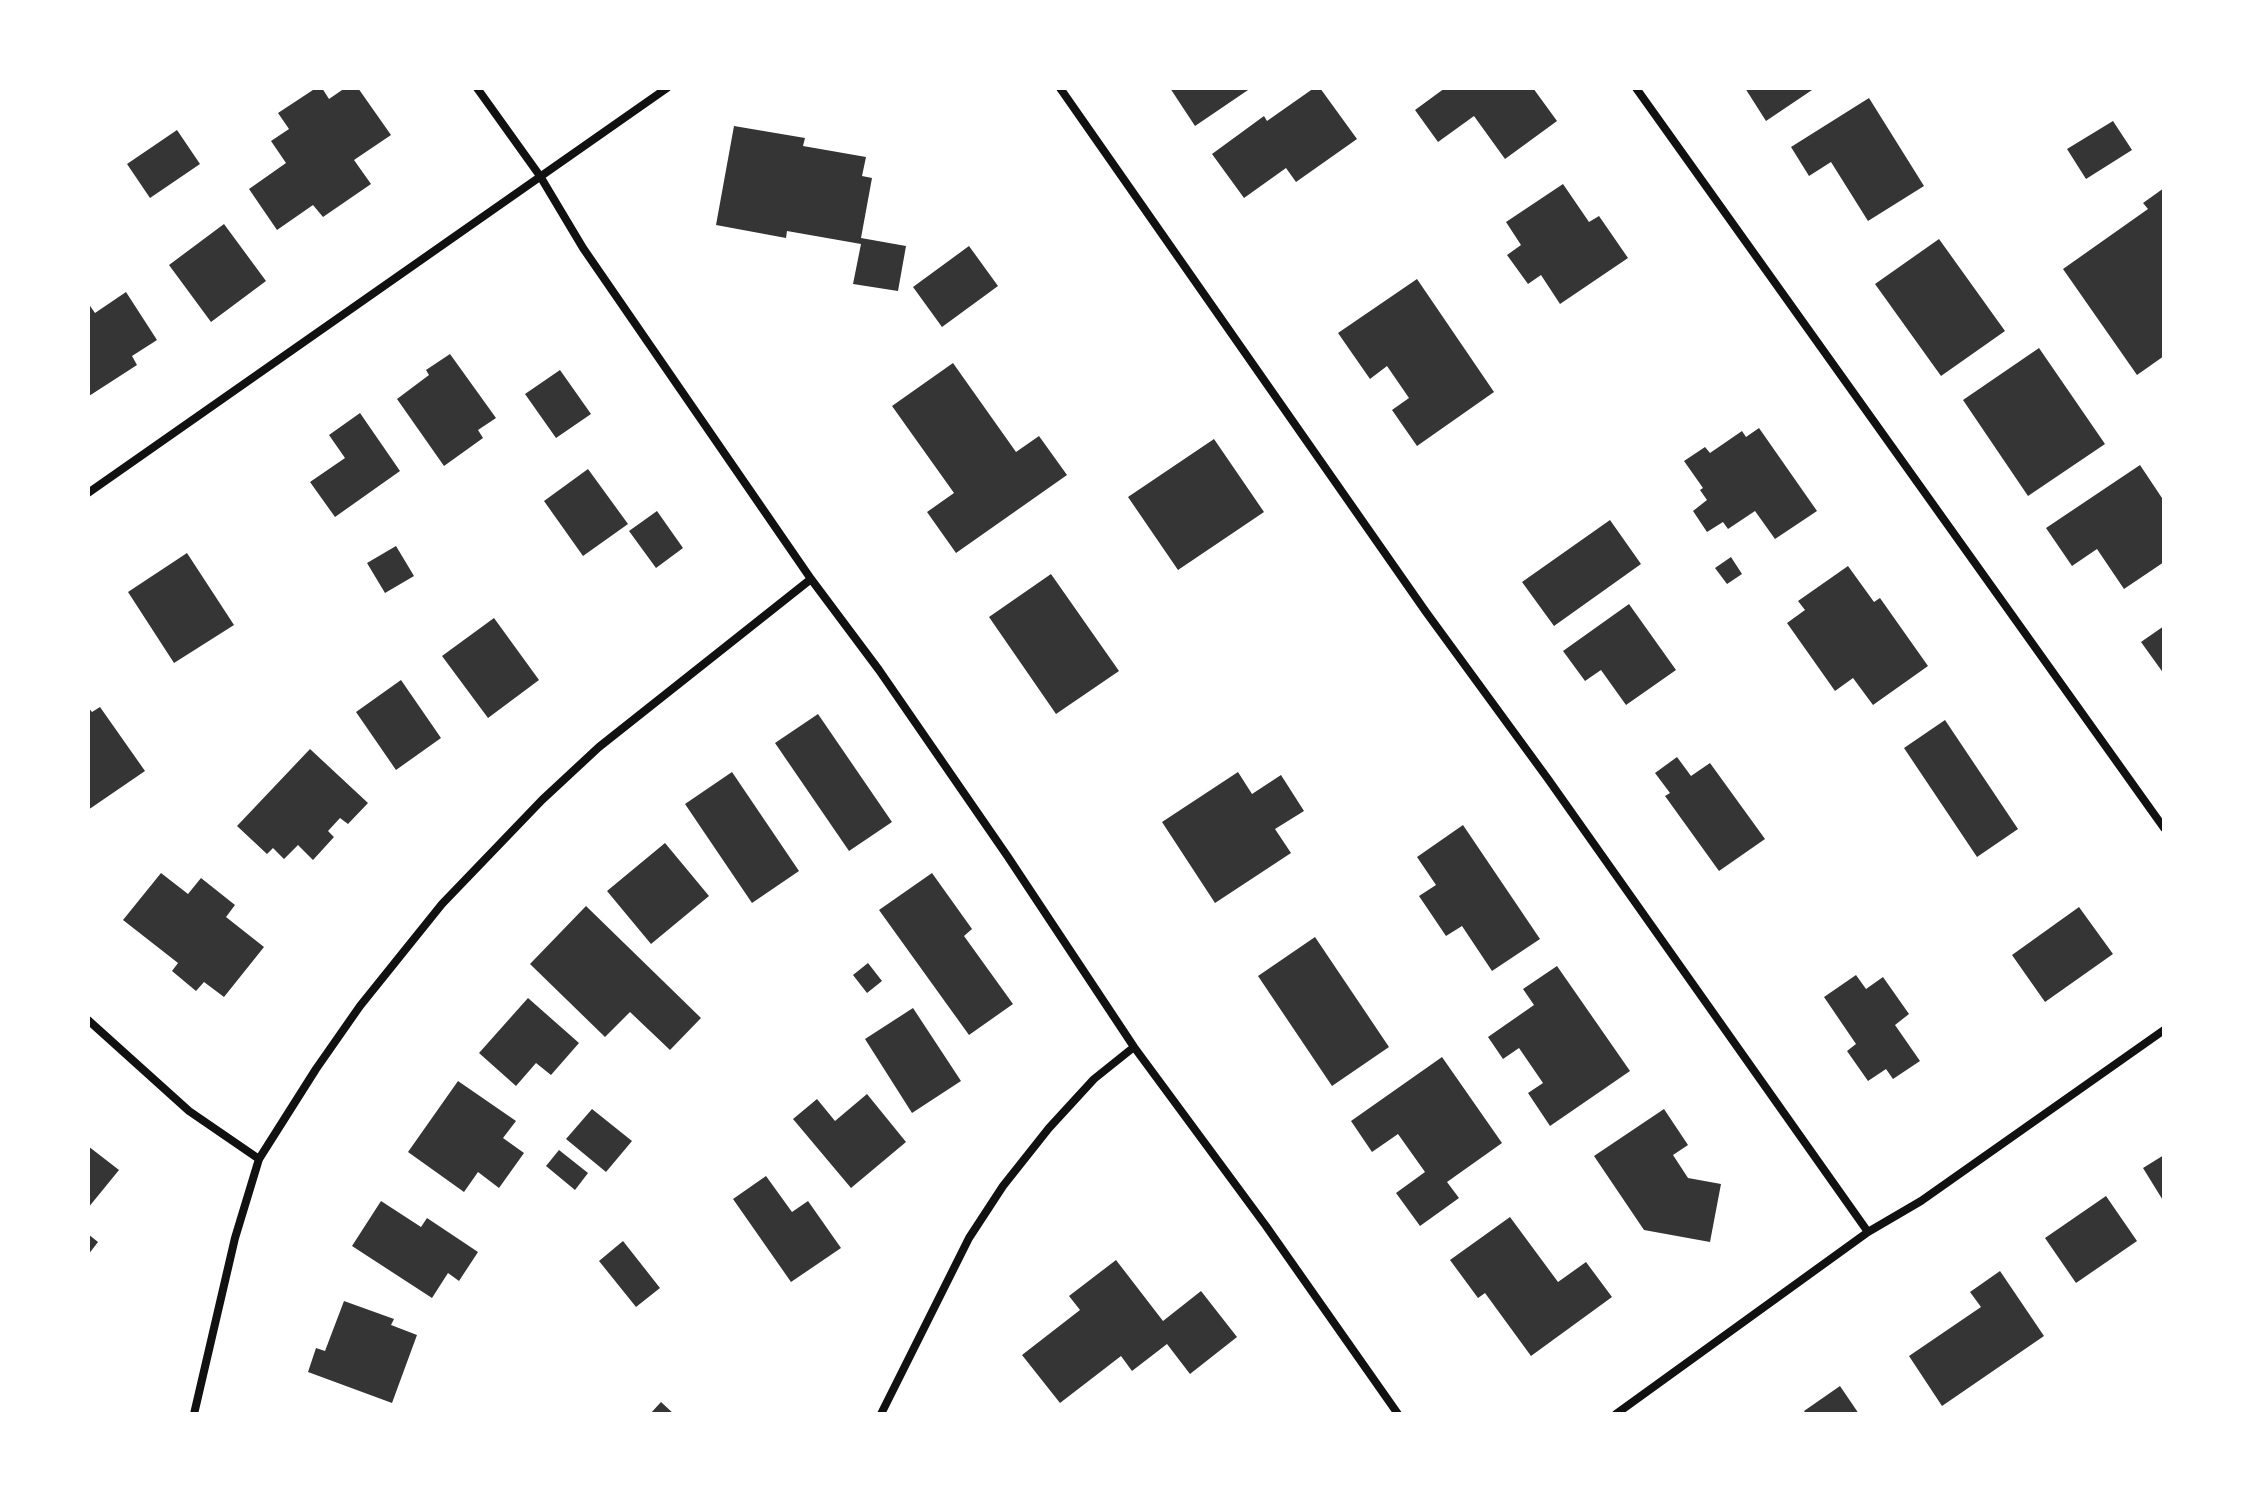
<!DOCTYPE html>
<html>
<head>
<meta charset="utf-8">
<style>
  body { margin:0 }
  #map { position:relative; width:2252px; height:1502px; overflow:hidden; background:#fff; font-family:"Roboto Condensed",sans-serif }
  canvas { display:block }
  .frame { position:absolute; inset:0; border:90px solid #fff; pointer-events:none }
</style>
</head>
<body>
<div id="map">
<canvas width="2252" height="1502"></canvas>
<div class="frame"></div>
</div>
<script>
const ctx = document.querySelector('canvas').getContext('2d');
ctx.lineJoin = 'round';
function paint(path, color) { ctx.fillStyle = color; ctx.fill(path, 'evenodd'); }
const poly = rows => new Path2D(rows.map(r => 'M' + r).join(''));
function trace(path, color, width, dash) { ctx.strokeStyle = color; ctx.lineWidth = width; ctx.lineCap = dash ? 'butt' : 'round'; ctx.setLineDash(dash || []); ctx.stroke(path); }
const building = poly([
  [316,88,322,88,329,99,345,88,358,88,391,135,354,160,371,184,323,217,313,205,277,230,249,189,286,163,271,141,289,129,278,113],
  [1170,88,1251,88,1195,126],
  [1314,88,1320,88,1357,139,1296,182,1286,168,1244,198,1212,154,1264,116,1267,121],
  [1445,88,1533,88,1557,121,1505,159,1474,116,1438,142,1415,110],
  [1745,88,1815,88,1766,121],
  [1869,98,1924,186,1868,221,1831,162,1809,176,1791,147],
  [2113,121,2132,150,2086,179,2067,149],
  [734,126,805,138,803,146,866,157,862,176,872,178,861,238,906,246,898,291,853,284,861,244,787,231,786,238,716,225],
  [177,130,200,164,150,198,127,164],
  [1563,184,1589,222,1599,216,1628,258,1560,304,1541,275,1528,284,1507,255,1521,245,1506,222],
  [2164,188,2164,356,2137,375,2063,269,2148,209,2143,203],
  [224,224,266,281,211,322,169,265],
  [1939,239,2005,331,1941,376,1875,284],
  [969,246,998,286,942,327,913,287],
  [1417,279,1494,392,1417,446,1392,410,1409,398,1387,366,1370,379,1338,333],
  [126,292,157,340,132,356,137,365,89,396,88,303,95,313],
  [2039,348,2105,444,2028,496,1963,400],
  [450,354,496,418,478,430,483,438,444,466,397,399,429,375,426,370],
  [953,363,1016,452,1039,436,1067,475,956,553,927,512,954,493,892,406],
  [560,370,591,414,556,438,525,394],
  [360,413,400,471,335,517,310,482,345,458,329,435],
  [1759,428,1817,511,1775,539,1755,511,1728,529,1723,522,1707,532,1693,511,1707,500,1700,490,1703,488,1684,461,1705,447,1710,453,1742,431,1746,437],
  [1214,439,1264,512,1178,570,1128,497],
  [2140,465,2164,501,2164,562,2124,589,2097,549,2072,566,2046,528],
  [588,469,628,524,583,556,544,501],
  [657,511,683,548,656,568,629,531],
  [1610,520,1641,564,1554,626,1522,582],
  [396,546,414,576,385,593,367,563],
  [187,553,234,625,174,663,128,592],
  [1731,557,1742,574,1727,584,1715,568],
  [1848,566,1874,602,1880,598,1928,666,1873,705,1853,678,1835,691,1787,623,1805,610,1798,601],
  [1051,574,1119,671,1056,714,989,617],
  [1629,604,1676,670,1626,705,1601,670,1585,681,1563,651],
  [494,618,539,680,488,718,442,656],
  [2164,626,2164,674,2141,642],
  [401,680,441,738,396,770,356,712],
  [88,707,92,712,100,707,145,771,88,810],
  [818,714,892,822,849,851,775,743],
  [1945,720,2018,829,1977,857,1904,748],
  [310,749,368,803,348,824,340,818,328,831,334,837,313,860,298,845,284,859,273,848,267,854,237,826],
  [1677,757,1691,776,1710,763,1765,839,1719,871,1665,796,1670,793,1655,773],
  [732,772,799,871,752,903,685,804],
  [1238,772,1252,794,1281,775,1304,811,1275,829,1291,853,1215,903,1162,822],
  [1463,825,1540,939,1492,971,1462,926,1446,936,1419,896,1436,885,1417,857],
  [665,843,709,896,651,944,607,891],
  [161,873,188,894,201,878,235,905,226,917,264,947,224,997,204,982,196,991,172,971,178,963,123,920],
  [932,873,972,929,964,936,1013,1004,969,1035,879,910],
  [586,906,701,1018,670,1050,630,1012,605,1037,530,964],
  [2079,907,2113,954,2045,1002,2012,955],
  [1315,937,1389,1047,1332,1086,1258,976],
  [868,963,882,981,867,993,853,975],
  [1557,966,1630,1071,1550,1126,1528,1093,1543,1083,1519,1048,1503,1059,1488,1037,1534,1005,1523,989],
  [1856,975,1866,989,1883,977,1909,1014,1895,1025,1920,1061,1893,1079,1886,1069,1868,1081,1847,1051,1856,1044,1824,997],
  [528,998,579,1043,551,1075,536,1063,516,1086,479,1053],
  [913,1008,961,1081,912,1113,865,1039],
  [1442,1057,1502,1143,1447,1182,1459,1198,1420,1226,1396,1193,1425,1172,1398,1134,1372,1152,1351,1121],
  [458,1081,516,1121,503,1138,524,1153,499,1188,478,1172,464,1192,408,1152],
  [867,1094,906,1142,851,1188,793,1119,817,1099,835,1121],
  [592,1109,632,1141,606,1172,566,1139],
  [1664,1109,1688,1145,1673,1155,1688,1178,1721,1184,1710,1242,1644,1230,1594,1156],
  [88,1146,119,1170,88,1208],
  [559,1150,588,1173,575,1190,546,1166],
  [2164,1155,2164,1202,2143,1168],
  [766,1176,792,1212,808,1201,841,1248,791,1282,733,1199],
  [2106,1196,2137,1241,2076,1283,2045,1238],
  [381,1201,421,1227,427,1218,478,1252,459,1281,448,1273,432,1298,352,1246],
  [1510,1217,1558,1282,1586,1262,1612,1297,1531,1356,1485,1293,1478,1298,1450,1260],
  [88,1234,98,1242,88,1255],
  [623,1241,660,1288,636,1307,599,1261],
  [1116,1260,1163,1321,1201,1291,1237,1337,1190,1374,1167,1344,1132,1371,1121,1356,1060,1403,1022,1355,1080,1310,1069,1296],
  [2000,1271,2044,1336,1942,1406,1909,1356,1981,1307,1970,1292],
  [344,1301,394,1319,391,1325,417,1335,392,1403,308,1372,316,1348,325,1351],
  [1840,1386,1859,1414,1806,1414,1804,1411],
  [661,1402,674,1414,650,1414]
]);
const minor = poly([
  [477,88,540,176,583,248,811,579,879,670,1008,857,1134,1047,1266,1226,1398,1414],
  [1060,88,1426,612,1548,779,1868,1232],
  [1636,88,2164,828],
  [88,493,667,88],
  [88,1020,189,1111,259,1159],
  [194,1414,235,1238,259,1159,316,1069,360,1006,442,904,542,800,599,747,811,579],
  [881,1414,969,1238,1003,1186,1049,1128,1094,1079,1134,1047],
  [1616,1414,1868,1232,1921,1201,2164,1030]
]);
paint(building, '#353535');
trace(minor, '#111', 8);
</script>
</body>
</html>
